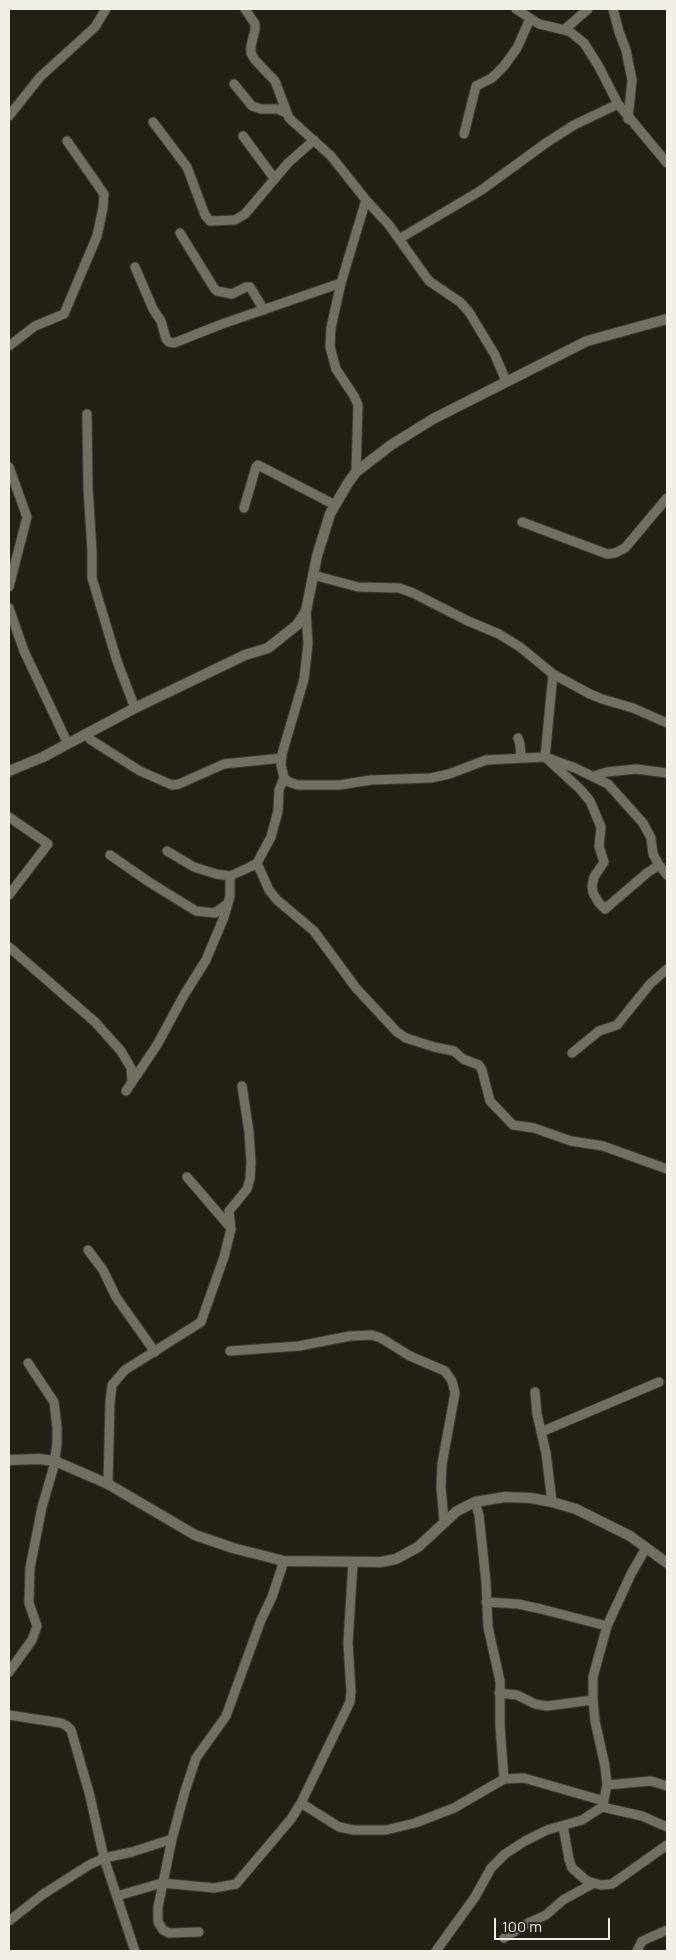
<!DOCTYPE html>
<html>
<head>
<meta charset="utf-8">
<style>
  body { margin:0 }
  #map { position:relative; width:676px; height:1960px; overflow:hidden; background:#242016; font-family:Manrope,sans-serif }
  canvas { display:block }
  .frame { position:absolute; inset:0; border:10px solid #f1efe8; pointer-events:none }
  .scale { position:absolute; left:494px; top:1918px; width:116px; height:22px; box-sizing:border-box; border:2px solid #f1efe8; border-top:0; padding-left:6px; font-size:15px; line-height:18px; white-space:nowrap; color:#f1efe8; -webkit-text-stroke:4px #242016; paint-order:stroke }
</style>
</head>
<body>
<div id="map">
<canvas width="676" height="1960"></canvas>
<div class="frame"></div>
<div class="scale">100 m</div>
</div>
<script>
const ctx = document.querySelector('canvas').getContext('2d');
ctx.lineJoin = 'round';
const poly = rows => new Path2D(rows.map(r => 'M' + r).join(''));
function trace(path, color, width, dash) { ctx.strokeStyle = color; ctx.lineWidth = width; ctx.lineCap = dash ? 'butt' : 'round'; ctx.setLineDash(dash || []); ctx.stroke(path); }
const minor = poly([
  [245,9,255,24,255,30,251,46,251,53,255,60,275,81,289,118,331,156,366,200,389,225,429,281,460,302,469,312,495,355,506,381],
  [516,9,539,24,569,31,584,43,598,65,618,104,667,163],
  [613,9,619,32,626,50,632,80,628,119],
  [564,30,588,9],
  [234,84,252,106,261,109,277,109,287,113],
  [9,116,40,77,95,27,106,9],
  [153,122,187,167,205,215,210,221,235,220,245,214,288,163,314,140],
  [464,134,476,86,492,78,504,66,517,48,530,19],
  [243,136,274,178],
  [180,233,214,288,217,291,232,294,246,287,250,287,264,310],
  [399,239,480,191,546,143,574,125,618,104],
  [135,267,153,309,161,321,166,339,169,342,174,343,222,324,341,283],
  [9,346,35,326,64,314,97,236,103,208,104,194,67,141],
  [87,414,88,488,92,551,92,578,117,661,135,708],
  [9,467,27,517,9,587],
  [356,472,358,405,354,396,336,369,330,347,331,328,341,283,366,200],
  [244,508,256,467,258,465,335,505],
  [522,522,607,554,615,553,625,548,667,498],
  [313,575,358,587,399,588,413,593,468,621,499,634,520,647,553,674,590,694,602,699,633,708,667,723],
  [9,608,24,651,68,744],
  [306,611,308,644,304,679,282,754,281,765,284,778,289,782,298,785,339,785,371,780,431,778,449,774,486,760,545,757,575,768,608,784,643,823,651,838,653,854,659,865,667,875],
  [553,674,545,757,580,789,590,801,601,827,599,846,604,862,594,877,592,886,593,893,599,903,605,909,647,873,659,865],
  [86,734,91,740,140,771,172,785,179,784,224,764,282,758],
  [518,738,520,744,521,757],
  [594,776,607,772,636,769,667,773],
  [9,817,48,844,9,895],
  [167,851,194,867,216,874,230,876,250,867,257,863,271,837,278,811,279,790,284,778],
  [110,855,149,882,196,911,215,913,227,904],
  [257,863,269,890,277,900,314,931,356,988,397,1032,406,1038,434,1047,454,1051,463,1059,479,1065,482,1070,490,1101,513,1125,534,1128,571,1141,603,1146,667,1169],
  [9,947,95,1022,121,1051,131,1068,132,1082],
  [572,1053,599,1031,617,1025,650,984,667,969],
  [126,1091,157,1045,184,995,206,960,224,917,230,896,230,876],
  [187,1177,230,1227],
  [88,1250,103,1270,116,1297,155,1352],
  [230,1351,299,1346,350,1336,372,1335,381,1338,410,1356,445,1371,452,1381,455,1393,442,1464,441,1487,444,1521],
  [535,1392,537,1414,546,1453,552,1502],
  [541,1432,659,1382],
  [108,1484,110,1402,112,1385,125,1370,201,1322,224,1257,231,1229,229,1211,247,1189,250,1179,251,1163,249,1132,242,1086],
  [475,1502,479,1515,486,1582,488,1627,500,1681,500,1726,504,1779],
  [486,1602,518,1604,541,1609,607,1626],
  [9,1672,32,1640,37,1626,29,1603,30,1568,42,1507,54,1466,57,1443,57,1427,54,1402,28,1363],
  [499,1693,517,1695,535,1704,547,1706,593,1700],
  [9,1715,61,1723,67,1726,71,1730,89,1792,104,1858,135,1951],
  [607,1785,651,1781,667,1786],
  [301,1803,339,1827,354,1830,386,1830,415,1823,454,1808,504,1779,524,1778,604,1801],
  [603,1804,607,1785,605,1766,595,1721,593,1700,593,1677,607,1626,631,1574,646,1548],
  [563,1826,569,1859,572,1868,587,1881,601,1885,612,1884,667,1845],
  [172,1839,158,1907,158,1922,163,1930,169,1933,199,1932],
  [117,1896,162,1883,214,1888,236,1884,291,1819,301,1803,350,1702,351,1692,348,1643,353,1562],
  [9,1921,42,1895,89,1865,104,1858,132,1852,172,1839,185,1791,196,1758,226,1716,261,1620,272,1597,284,1561],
  [504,1938,528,1923,546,1915,563,1900,594,1883],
  [436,1951,475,1897,491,1868,505,1854,525,1841,547,1830,582,1820,602,1807,642,1816,667,1827],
  [637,1951,642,1941,667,1930]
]);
const tertiary = poly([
  [9,771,43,757,135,708,245,655,268,648,297,625,306,611,317,556,330,514,348,483,356,472,391,445,433,419,587,341,667,319],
  [9,1460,39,1459,55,1461,108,1484,195,1535,233,1548,284,1561,381,1562,396,1559,418,1547,457,1511,475,1502,505,1497,531,1498,552,1502,576,1509,630,1536,667,1563]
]);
trace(minor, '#3f3c35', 11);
trace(tertiary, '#3f3c35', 12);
trace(minor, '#736f63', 9);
trace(tertiary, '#736f63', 10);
</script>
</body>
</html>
